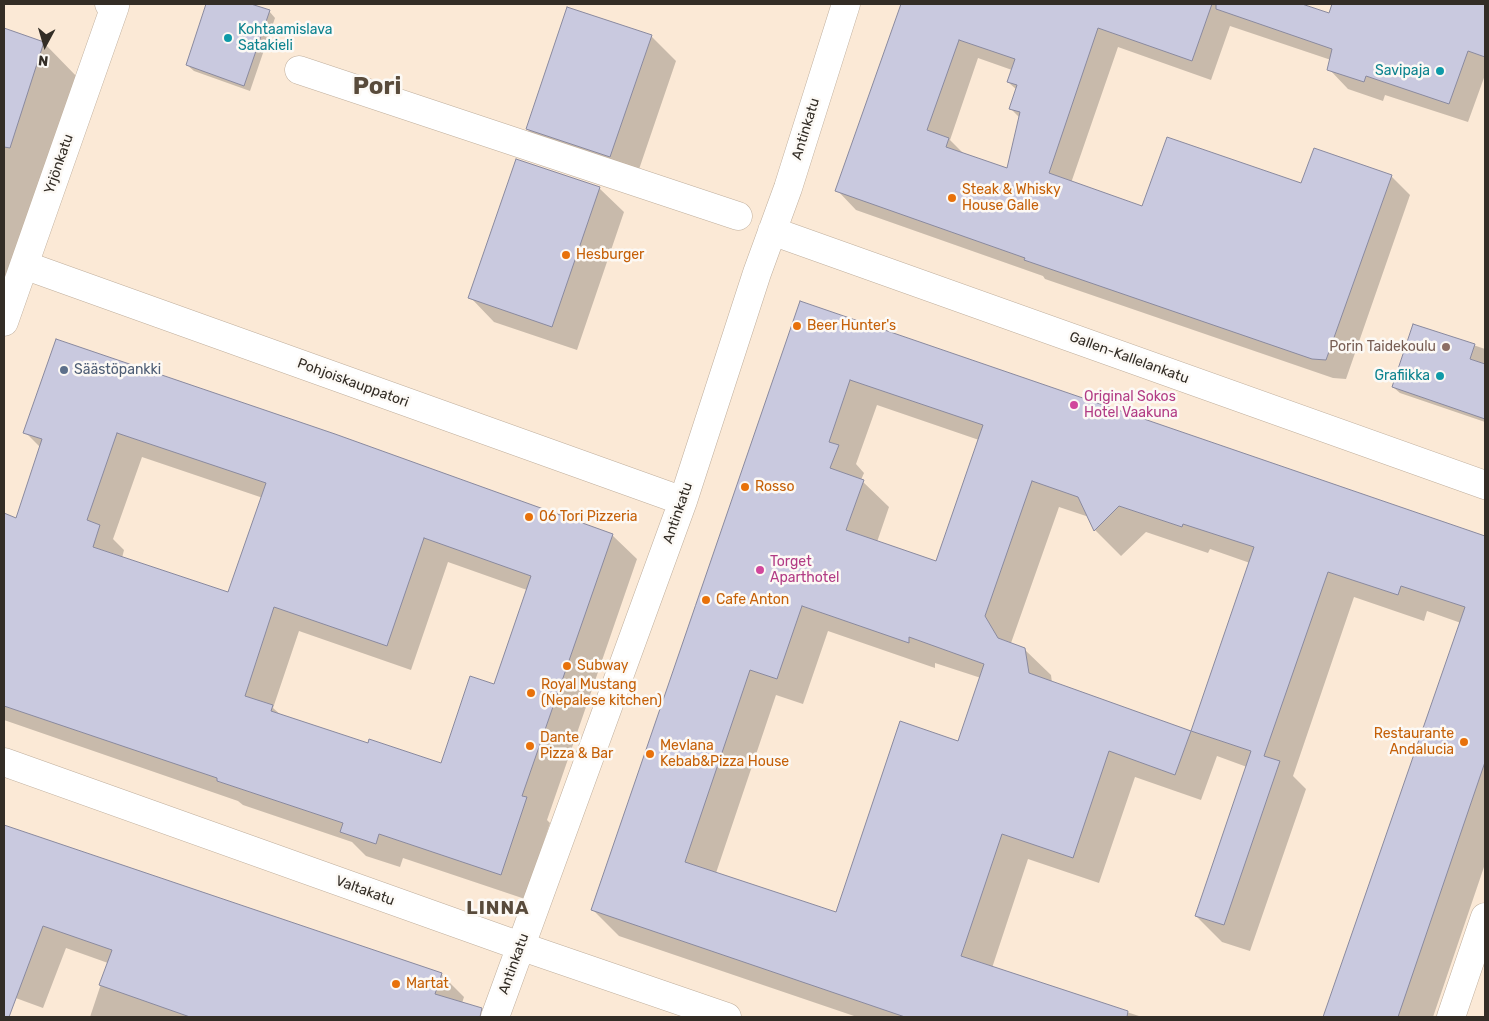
<!DOCTYPE html>
<html>
<head>
<meta charset="utf-8">
<style>
  body { margin:0 }
  #map { position:relative; width:1489px; height:1021px; overflow:hidden; background:#fbe9d6; font-family:Rubik,sans-serif }
  canvas { display:block }
  .frame { position:absolute; inset:0; border:5px solid #332d26; pointer-events:none }
  .north { position:absolute; left:20px; top:20px; width:50px; height:50px; -webkit-text-stroke:4px #fcf9f5; paint-order:stroke; rotate:186deg; font-size:14px; font-weight:700; line-height:20px; text-align:center; color:#332d26 }
  .north::after { content:''; display:block; margin:auto; width:18px; height:22px; background:#332d26; clip-path:polygon(50% 0,100% 100%,50% 72%,0 100%) }
</style>
</head>
<body>
<div id="map">
<canvas width="1489" height="1021"></canvas>
<div class="frame"></div>
<div class="north">N</div>
</div>
<script>
const ctx = document.querySelector('canvas').getContext('2d');
ctx.lineJoin = 'round';
function paint(path, color) { ctx.fillStyle = color; ctx.fill(path, 'evenodd'); }
const poly = rows => new Path2D(rows.map(r => 'M' + r).join(''));
function trace(path, color, width, dash) { ctx.strokeStyle = color; ctx.lineWidth = width; ctx.lineCap = dash ? 'butt' : 'round'; ctx.setLineDash(dash || []); ctx.stroke(path); }
function write(font, color, halo, rows, align = 'center') {
  ctx.font = font + ' Rubik,sans-serif'; ctx.lineWidth = 5; ctx.setLineDash([]); ctx.textBaseline = 'middle'; ctx.strokeStyle = halo; ctx.fillStyle = color; for (const [text, x, y, turn = 0] of rows) {
    ctx.save(); ctx.translate(x, y); ctx.rotate((+turn || 0) * Math.PI / 180); ctx.textAlign = isNaN(turn) ? turn : align; if (halo) ctx.strokeText(text, 0, 0); ctx.fillText(text, 0, 0); ctx.restore();
  }
}
const shadow = poly([
  [208,4,247,4,269,11,275,18,250,91,194,71,187,65],
  [902,4,1298,4,1329,15,1333,4,1485,4,1485,75,1468,122,1385,95,1383,101,1348,89,1329,69,1331,60,1230,26,1211,80,1118,47,1071,183,1143,208,1391,176,1410,195,1346,379,1333,378,1045,279,1043,276,856,210,837,190],
  [978,58,1012,70,1008,82,1017,90,1010,108,1020,118,1008,170,965,155,950,140],
  [4,29,44,43,81,81,4,314],
  [651,36,676,61,635,181,552,153,527,129],
  [599,188,624,212,577,350,494,322,470,297],
  [801,303,1485,537,1485,864,1433,1017,1325,1017,1461,623,1427,611,1424,621,1354,597,1293,776,1306,789,1250,951,1222,942,1196,916,1247,767,1217,756,1201,800,1135,777,1099,883,1028,859,992,968,1142,1017,857,1017,619,936,592,909],
  [877,405,979,440,937,563,877,542,889,507,861,480,864,473,856,464],
  [1059,507,1089,517,1095,530,1121,556,1146,532,1208,553,1210,549,1250,563,1192,732,1052,683,1051,675,1024,649,1011,643],
  [828,631,935,668,935,663,981,678,958,742,837,914,716,873,776,695,803,704],
  [1414,325,1485,349,1485,422,1400,393,1393,387],
  [56,340,612,535,637,559,547,820,550,823,525,899,403,858,400,867,366,856,352,842,243,805,238,801,4,720,4,514,17,520,41,448,25,432],
  [142,457,263,498,229,593,122,558,124,550,113,539],
  [448,562,527,590,494,685,441,764,369,744,282,716,273,708,299,631,411,670],
  [4,827,441,974,464,997,460,1009,468,1017,90,1017,108,963,66,948,43,1008,13,997,4,988,4,937,7,928,4,927]
]);
const building = poly([
  [206,4,251,4,270,10,244,86,186,65,206,4],
  [901,4,1212,4,1192,61,1098,28,1049,173,1142,206,1167,137,1301,183,1314,148,1392,175,1326,360,1312,359,1024,260,1025,258,835,191,901,4],
  [959,40,1015,59,1007,82,1017,85,1009,109,1020,112,1007,168,946,147,949,138,927,130,959,40],
  [1216,4,1302,4,1329,13,1332,4,1485,4,1485,57,1468,51,1449,104,1366,76,1364,82,1327,70,1332,49,1216,9,1216,4],
  [567,7,652,35,610,157,526,129,567,7],
  [4,28,44,42,10,148,4,147,4,28],
  [516,159,600,187,552,327,468,298,516,159],
  [800,301,1485,536,1485,762,1398,1017,1323,1017,1465,607,1401,586,1398,595,1328,572,1264,756,1280,761,1224,925,1195,916,1251,751,1191,731,1175,775,1109,751,1073,858,1002,834,961,956,1128,1011,1127,1017,905,1017,591,910,800,301],
  [850,380,983,425,936,561,846,530,864,480,830,468,839,445,829,442,850,380],
  [1032,481,1078,497,1094,531,1119,506,1182,527,1183,524,1254,547,1191,731,1029,673,1025,648,998,638,985,616,1032,481],
  [802,606,909,643,909,637,984,664,958,741,900,721,836,912,685,862,750,670,777,679,802,606],
  [1413,324,1475,344,1470,359,1485,364,1485,419,1392,387,1413,324],
  [56,339,335,434,613,534,522,796,527,797,501,875,379,834,376,844,340,832,343,823,217,781,217,778,4,706,4,513,16,518,42,439,23,433,56,339],
  [117,433,266,483,228,592,93,547,100,525,87,520,117,433],
  [424,538,531,576,494,684,470,676,441,763,369,739,368,743,271,711,273,705,245,696,274,607,387,646,424,538],
  [4,825,442,973,435,994,482,1008,480,1017,190,1017,99,985,112,950,43,926,9,1017,4,1017,4,825]
]);
const minor = poly([
  [299,70,738,216],
  [772,231,1485,485],
  [24,265,683,501],
  [4,322,115,6,109,4],
  [4,762,520,946,727,1017],
  [495,1017,683,501,757,273,788,188,846,4],
  [1451,1017,1485,917]
]);
const markers = [
  [228,38,5,"#0f9aa8"],
  [1440,71,5,"#0f9aa8"],
  [952,198,5,"#e8710a"],
  [566,255,5,"#e8710a"],
  [797,326,5,"#e8710a"],
  [1446,347,5,"#8d6e63"],
  [64,370,5,"#5c6f8a"],
  [1440,376,5,"#0f9aa8"],
  [1074,405,5,"#d1479c"],
  [745,487,5,"#e8710a"],
  [529,517,5,"#e8710a"],
  [760,570,5,"#d1479c"],
  [706,600,5,"#e8710a"],
  [567,666,5,"#e8710a"],
  [531,693,5,"#e8710a"],
  [1464,742,5,"#e8710a"],
  [530,746,5,"#e8710a"],
  [650,754,5,"#e8710a"],
  [396,984,5,"#e8710a"]
];
const cultureNames = [
  ["Kohtaamislava",238,30,"left"],
  ["Satakieli",238,46,"left"],
  ["Savipaja",1430,71],
  ["Grafiikka",1430,376]
];
const streetNames = [
  ["Antinkatu",806,129,-73],
  ["Yrjönkatu",59,164,-71],
  ["Gallen-Kallelankatu",1129,358,20],
  ["Pohjoiskauppatori",353,383,20],
  ["Antinkatu",678,513,-71],
  ["Valtakatu",365,891,20],
  ["Antinkatu",514,964,-70]
];
const foodNames = [
  ["Steak & Whisky",962,190],
  ["House Galle",962,206],
  ["Hesburger",576,255],
  ["Beer Hunter's",807,326],
  ["Rosso",755,487],
  ["06 Tori Pizzeria",539,517],
  ["Cafe Anton",716,600],
  ["Subway",577,666],
  ["Royal Mustang",541,685],
  ["(Nepalese kitchen)",541,701],
  ["Restaurante",1454,734,"right"],
  ["Andalucia",1454,750,"right"],
  ["Dante",540,738],
  ["Pizza & Bar",540,754],
  ["Mevlana",660,746],
  ["Kebab&Pizza House",660,762],
  ["Martat",406,984]
];
const educationNames = [
  ["Porin Taidekoulu",1436,347]
];
const serviceNames = [
  ["Säästöpankki",74,370]
];
const hotelNames = [
  ["Original Sokos",1084,397],
  ["Hotel Vaakuna",1084,413],
  ["Torget",770,562],
  ["Aparthotel",770,578]
];
const districtNames = [
  ["LINNA",498,909]
];
const townNames = [
  ["Pori",377,87]
];
paint(shadow, '#0003');
paint(building, '#c9c9df');
trace(building, '#89899e', 1);
trace(minor, '#bfae9c', 29);
trace(minor, '#fff', 28);
for (const [x, y, r, color] of markers) { const dot = new Path2D(); dot.arc(x, y, r, 0, 2 * Math.PI); ctx.fillStyle = color; ctx.fill(dot); trace(dot, '#fcf9f5', 2); }
write('14px', '#0d838f', '#fcf9f5', cultureNames, 'right');
write('14px', '#332d26', '#fcf9f5', streetNames);
write('14px', '#c56008', '#fcf9f5', foodNames, 'left');
write('14px', '#785e54', '#fcf9f5', educationNames, 'right');
write('14px', '#4e5e75', '#fcf9f5', serviceNames, 'left');
write('14px', '#b23c85', '#fcf9f5', hotelNames, 'left');
ctx.letterSpacing = '1px';
write('bold 19px', '#594b3b', '#fcf9f5', districtNames);
ctx.letterSpacing = '0px';
write('bold 24px', '#594b3b', '#fcf9f5', townNames);
</script>
</body>
</html>
